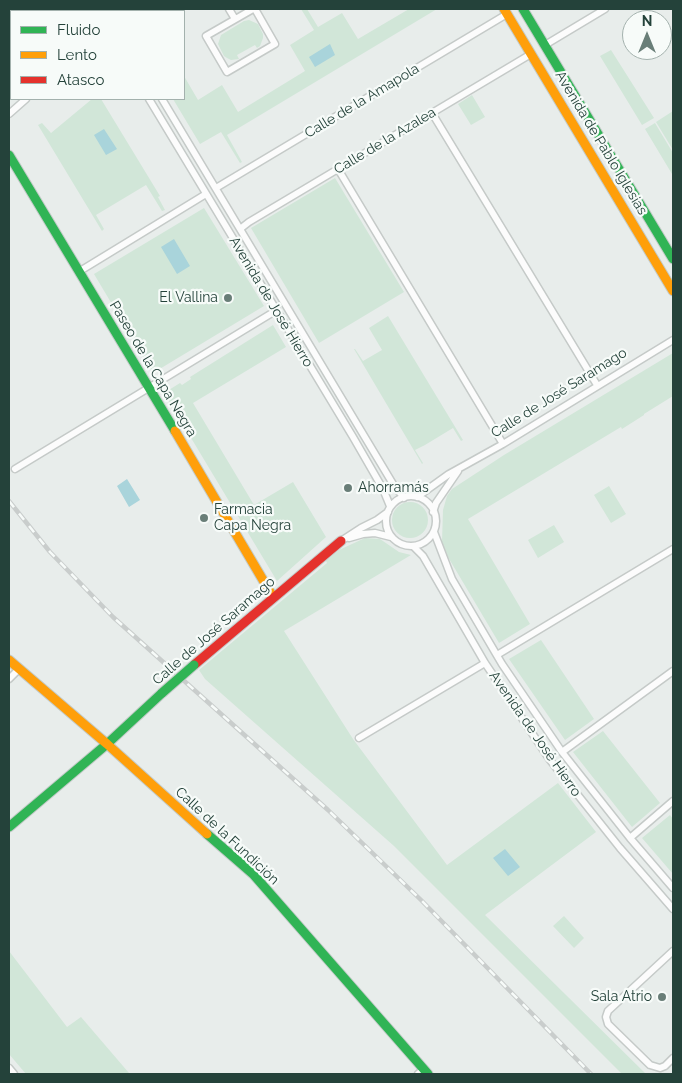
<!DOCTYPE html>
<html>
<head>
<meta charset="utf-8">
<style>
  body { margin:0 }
  #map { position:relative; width:682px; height:1083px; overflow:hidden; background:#e8edeb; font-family:Raleway,sans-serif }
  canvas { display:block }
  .frame { position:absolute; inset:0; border:10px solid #24423a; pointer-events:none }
  .legend { position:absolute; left:10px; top:10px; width:175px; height:90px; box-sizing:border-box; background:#f7fbf9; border:1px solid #a3b1ad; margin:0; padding:6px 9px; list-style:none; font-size:15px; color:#24423a }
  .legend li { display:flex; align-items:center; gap:10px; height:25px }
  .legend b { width:25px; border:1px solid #a3b1ad }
  .north { position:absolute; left:622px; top:10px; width:50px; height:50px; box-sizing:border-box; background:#f7fbf9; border:1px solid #a3b1ad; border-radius:50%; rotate:0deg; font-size:14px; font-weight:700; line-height:20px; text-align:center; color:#24423a }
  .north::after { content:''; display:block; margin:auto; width:18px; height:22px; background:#697e78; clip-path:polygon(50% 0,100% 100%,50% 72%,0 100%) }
</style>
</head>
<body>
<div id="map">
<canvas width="682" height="1083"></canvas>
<div class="frame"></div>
<ul class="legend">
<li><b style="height:6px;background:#30b455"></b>Fluido</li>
<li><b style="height:6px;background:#ff9f0a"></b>Lento</li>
<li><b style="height:6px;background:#e5322d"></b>Atasco</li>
</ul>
<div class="north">N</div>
</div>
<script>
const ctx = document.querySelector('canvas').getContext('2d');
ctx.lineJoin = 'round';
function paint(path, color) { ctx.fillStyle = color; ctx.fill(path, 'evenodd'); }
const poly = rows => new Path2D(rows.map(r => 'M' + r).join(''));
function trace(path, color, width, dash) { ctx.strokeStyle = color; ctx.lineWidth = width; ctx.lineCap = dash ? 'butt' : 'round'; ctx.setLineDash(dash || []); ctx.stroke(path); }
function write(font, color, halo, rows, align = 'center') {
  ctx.font = font + ' Raleway,sans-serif'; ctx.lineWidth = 4.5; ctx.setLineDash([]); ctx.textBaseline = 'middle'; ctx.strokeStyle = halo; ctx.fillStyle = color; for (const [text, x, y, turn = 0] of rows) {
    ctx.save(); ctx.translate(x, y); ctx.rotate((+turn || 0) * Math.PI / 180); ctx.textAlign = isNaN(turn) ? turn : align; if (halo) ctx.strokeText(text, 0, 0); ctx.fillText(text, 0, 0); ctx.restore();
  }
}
const green = poly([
  [301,9,307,9,318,27,342,13,358,39,409,9,437,9,227,135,242,162,240,163,221,132,200,144,173,99,184,99,184,76,198,100,222,85,238,112,305,71,290,45,314,30],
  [249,20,258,24,263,34,263,38,260,46,257,48,255,45,237,55,239,59,231,60,227,58,224,56,218,44,221,35,244,21],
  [611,50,654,118,642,125,600,56],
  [472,95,485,117,471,125,458,104],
  [92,99,101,99,160,196,158,197,165,210,162,211,146,185,96,215,104,229,102,231,38,125,42,123,51,133],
  [673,111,673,150,656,122],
  [655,123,673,153,673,173,672,174,645,129],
  [335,178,404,292,319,343,251,228],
  [204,208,264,306,153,373,94,274],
  [388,316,463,440,461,441,453,428,425,445,415,450,423,463,422,464,354,349,355,349,363,361,382,350,369,328],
  [273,325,286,347,193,403,254,505,293,482,326,537,277,581,164,393,180,383,182,385,191,379,190,377],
  [673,353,673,396,644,414,644,415,622,429,621,427,468,519,530,624,499,643,448,557,442,542,443,510,447,496,452,489,504,455],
  [609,486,626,514,611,523,594,495],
  '392 520a18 18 0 1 1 36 0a18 18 0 1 1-36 0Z',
  [554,525,564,542,538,558,528,540],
  [365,538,380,539,399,552,411,555,284,631,353,739,447,865,558,783,596,832,485,915,646,1074,622,1074,394,846,205,679,199,670,327,563,326,561,339,550],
  [541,640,594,719,565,740,509,659],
  [603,731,660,803,632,827,573,752],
  [670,815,673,819,673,874,642,838],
  [564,916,584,938,574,948,553,926],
  [9,951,67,1027,81,1017,129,1073,127,1074,26,1074,9,1054]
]);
const water = poly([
  [330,44,335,55,315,67,309,57],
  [104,129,117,149,106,155,94,135],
  [174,239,190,266,177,274,161,247],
  [127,479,140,500,129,507,117,486],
  [505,849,520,867,508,876,493,858]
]);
const street = poly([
  [93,9,94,11],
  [106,9,108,11],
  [229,9,235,19],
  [253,9,206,36,227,72,275,44,255,9],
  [136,11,141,9],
  [545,45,605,9],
  [149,99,353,437,383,489,390,506],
  [162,99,393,484,404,498],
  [432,113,597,385],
  [9,114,26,99],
  [338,169,503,444],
  [216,188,507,14],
  [240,229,249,222,531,54],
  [80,271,206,194],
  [15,469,277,310],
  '386 521a25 25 0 1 1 50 0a25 25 0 1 1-50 0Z',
  [417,497,449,474,503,444,673,340],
  [433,512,436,503,458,471],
  [434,532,452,579,502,664,562,752,630,838,673,888],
  [349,538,363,534,375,533,391,537],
  [341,541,361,528,377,520,388,512],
  [414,547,423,556,485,663,550,760,620,848,673,909],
  [497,655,673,549],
  [9,679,19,669],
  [359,738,485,663],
  [562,752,673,671],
  [630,838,673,801],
  [673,951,608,1011,606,1017,608,1024,650,1065,660,1068,665,1066,673,1058],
  [9,1068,14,1074],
  [418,1074,424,1069]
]);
const fast = poly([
  [523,9,673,259],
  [9,155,175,431],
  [9,827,107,744,162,693],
  [207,834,253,874,428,1074]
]);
const slow = poly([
  [504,9,673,291],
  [175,431,273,597],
  [9,660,107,744,207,834]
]);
const jam = poly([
  [194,665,341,541]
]);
const rail = poly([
  [9,501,50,552,113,617,328,810,421,900,591,1074]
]);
const fastBridge = poly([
  [162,693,194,665]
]);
const markers = [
  [228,298,5,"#697e78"],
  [348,488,5,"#697e78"],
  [204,518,5,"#697e78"],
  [662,997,5,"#697e78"]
];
const streetNames = [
  ["Calle de la Amapola",362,101,-31],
  ["Calle de la Azalea",385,141,-31],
  ["Avenida de Pablo Iglesias",601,143,59],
  ["Avenida de José Hierro",271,302,59],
  ["Paseo de la Capa Negra",153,369,59],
  ["Calle de José Saramago",559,393,-32],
  ["Calle de José Saramago",214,631,-41],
  ["Avenida de José Hierro",535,734,55],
  ["Calle de la Fundición",227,836,43]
];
const poiNames = [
  ["El Vallina",218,298],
  ["Ahorramás",358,488,"left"],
  ["Farmacia",214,510,"left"],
  ["Capa Negra",214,526,"left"],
  ["Sala Atrio",652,997]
];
paint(green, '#d1e6d8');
paint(water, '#a9d4db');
trace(street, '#c5cac8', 9);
trace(fast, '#c3cbc8', 11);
trace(slow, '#c3cbc8', 11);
trace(jam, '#c3cbc8', 11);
trace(street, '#fcfcfc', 6);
trace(fast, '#30b455', 9);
trace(slow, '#ff9f0a', 9);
trace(jam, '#e5322d', 9);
trace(rail, '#c9cdcc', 4.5);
trace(rail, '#f7fbf9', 2.5, [8]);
trace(fastBridge, '#c3cbc8', 11, []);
trace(fastBridge, '#30b455', 9);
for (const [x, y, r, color] of markers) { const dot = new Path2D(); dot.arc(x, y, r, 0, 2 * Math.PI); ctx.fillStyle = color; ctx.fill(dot); trace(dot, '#f7fbf9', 2); }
write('14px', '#24423a', '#f7fbf9', streetNames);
write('14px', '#24423a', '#f7fbf9', poiNames, 'right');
</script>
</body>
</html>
